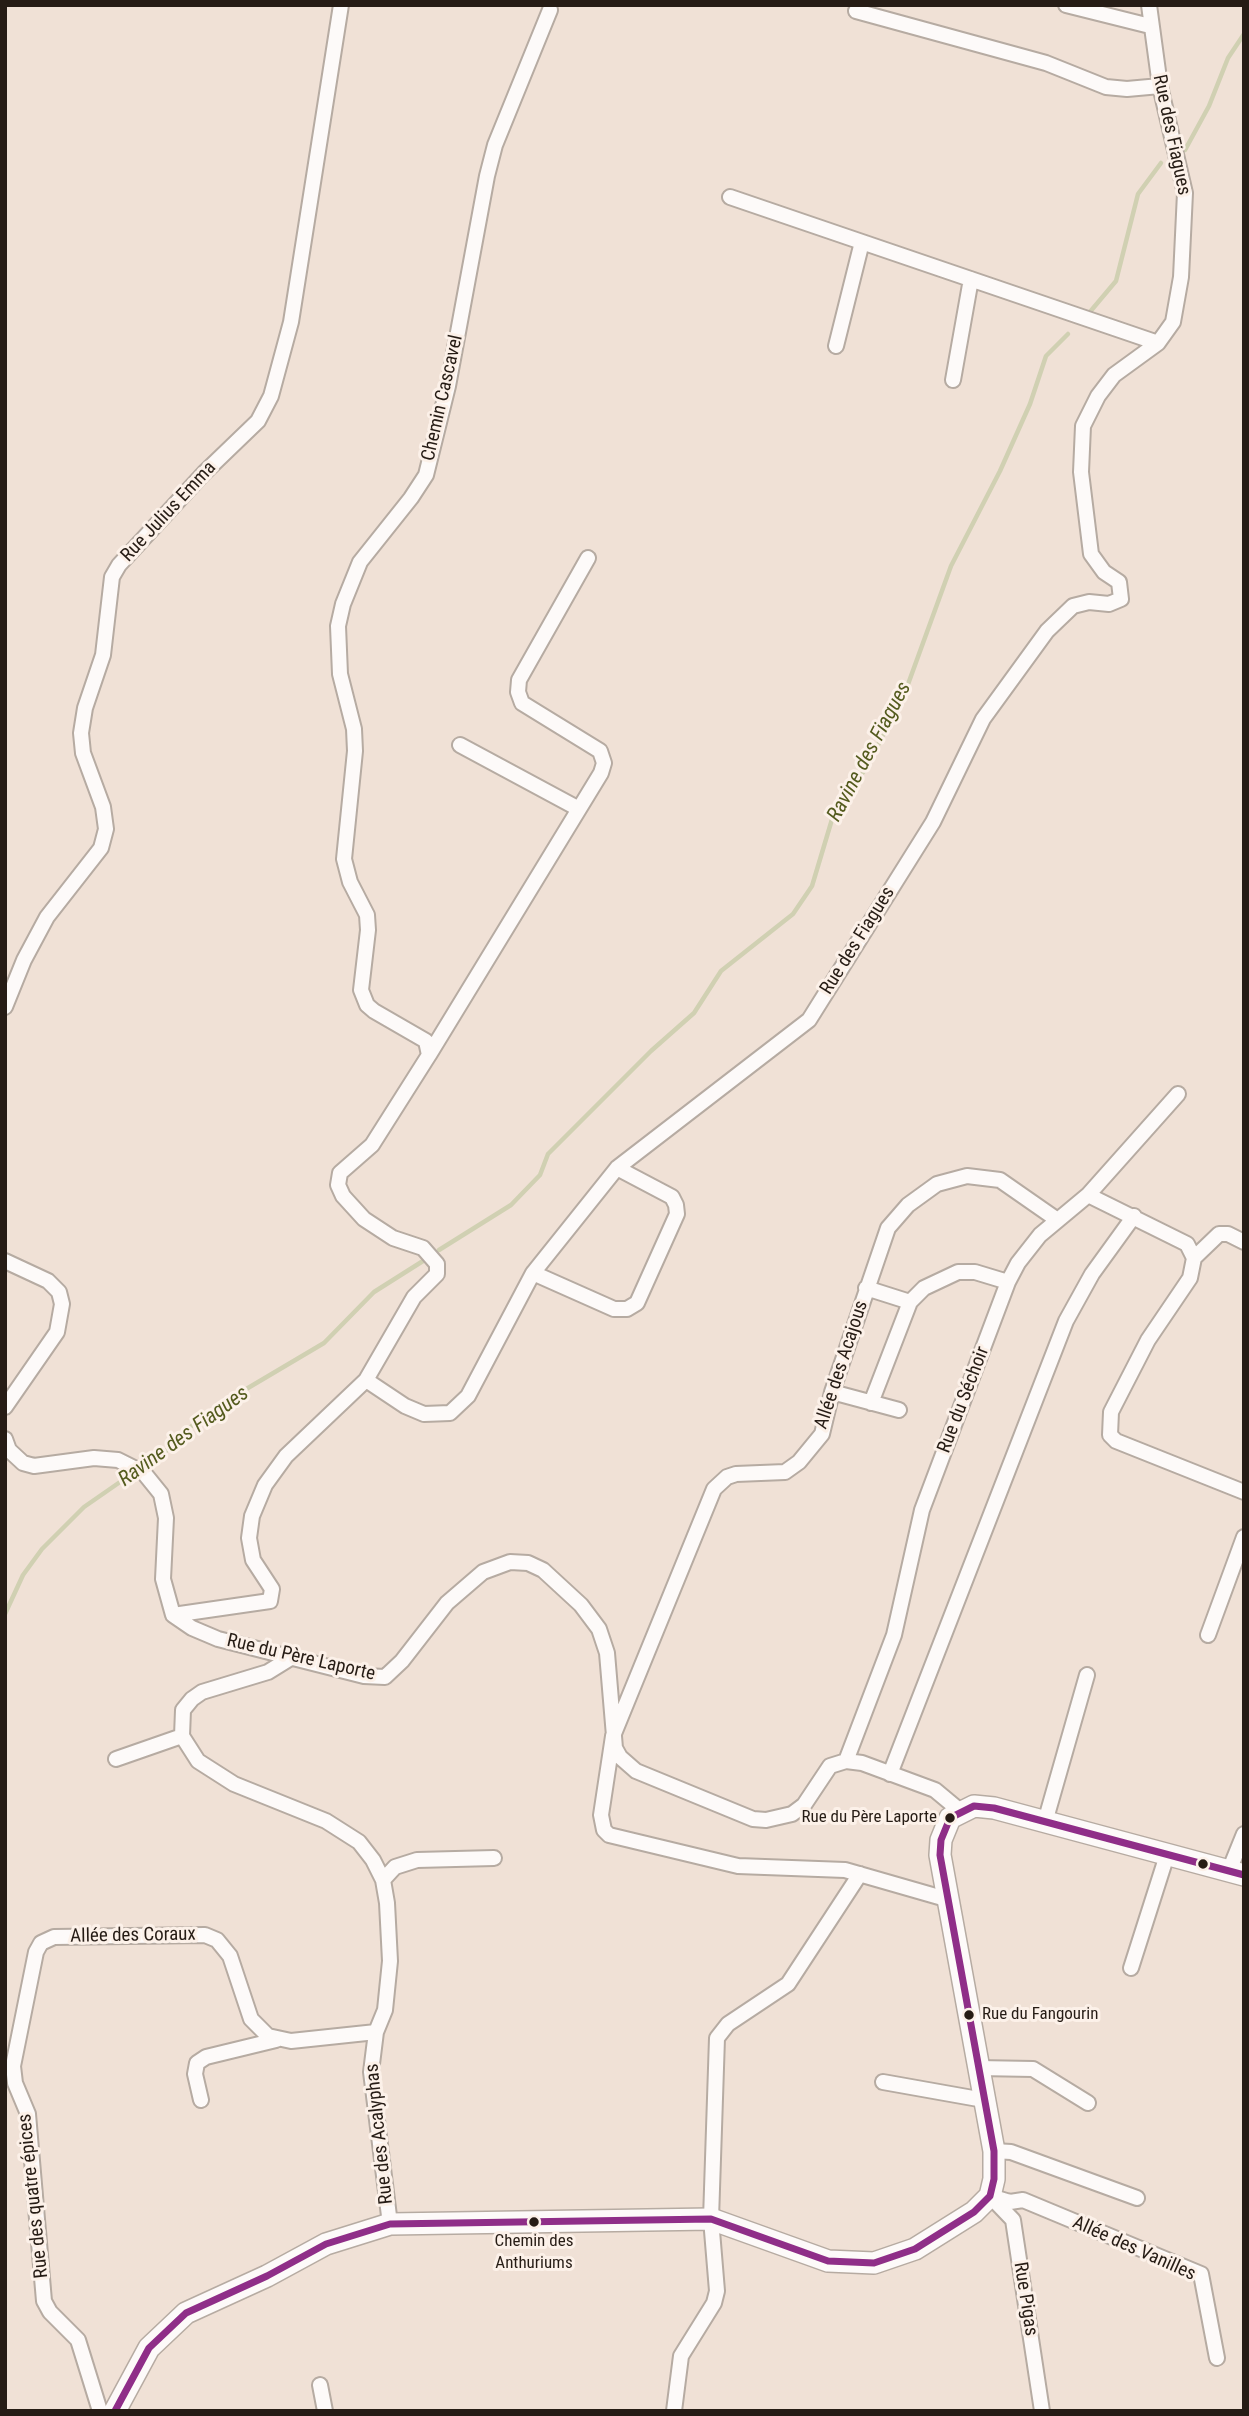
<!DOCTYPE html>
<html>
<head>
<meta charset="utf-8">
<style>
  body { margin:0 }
  #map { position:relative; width:1249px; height:2416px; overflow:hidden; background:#f0e1d6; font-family:"Roboto Condensed",sans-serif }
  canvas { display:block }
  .frame { position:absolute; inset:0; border:7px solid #261c15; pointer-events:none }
</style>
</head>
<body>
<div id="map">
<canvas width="1249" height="2416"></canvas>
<div class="frame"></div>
</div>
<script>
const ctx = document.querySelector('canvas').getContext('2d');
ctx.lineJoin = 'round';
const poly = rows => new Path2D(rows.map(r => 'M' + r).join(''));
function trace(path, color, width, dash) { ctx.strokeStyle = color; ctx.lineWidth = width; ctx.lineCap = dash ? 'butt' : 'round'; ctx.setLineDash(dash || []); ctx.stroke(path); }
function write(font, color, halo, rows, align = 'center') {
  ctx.font = font + ' "Roboto Condensed",sans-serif'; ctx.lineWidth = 6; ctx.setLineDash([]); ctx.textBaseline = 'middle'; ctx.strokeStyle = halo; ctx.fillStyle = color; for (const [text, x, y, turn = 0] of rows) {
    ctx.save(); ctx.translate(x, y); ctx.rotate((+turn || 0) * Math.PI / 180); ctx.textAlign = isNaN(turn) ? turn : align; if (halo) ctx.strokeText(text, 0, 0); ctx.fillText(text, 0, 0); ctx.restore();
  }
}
const stream = poly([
  [1185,150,1209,106,1228,58,1244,34],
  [1089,313,1116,281,1138,194,1161,163],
  [439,1250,511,1205,540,1175,548,1154,651,1051,694,1013,721,971,793,914,812,886,833,816,868,765,907,687,951,566,1000,471,1030,404,1046,356,1068,334],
  [141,1468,162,1455,189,1428,226,1401,324,1343,374,1292,423,1261],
  [5,1614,23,1575,42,1549,84,1507,133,1473]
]);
const street = poly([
  [1066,5,1150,26],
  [856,11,1046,63,1106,87,1127,89,1160,86],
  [730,197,1158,343],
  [836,346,862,242],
  [953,380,971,279],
  [460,745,579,809],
  [5,1007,24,960,47,917,101,848,106,829,103,807,83,753,81,733,85,708,103,655,112,577,119,565,204,473,258,421,271,396,291,322,341,5],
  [429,1055,601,773,604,763,600,751,522,703,518,692,519,680,588,558],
  [1088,1195,1187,1244,1194,1258,1190,1278,1148,1340,1111,1412,1110,1435,1116,1441,1244,1492],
  [1194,1258,1219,1234,1228,1234,1244,1242],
  [5,1261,48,1281,59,1292,62,1304,57,1332,5,1407],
  [533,1273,614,1309,627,1309,637,1303,677,1214,676,1205,672,1197,617,1168],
  [866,1288,910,1302],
  [366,1380,414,1297,437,1274,437,1264,423,1248,393,1238,364,1219,343,1196,338,1185,340,1173,372,1145,429,1055,426,1041,374,1011,367,1005,361,990,368,930,367,915,350,882,344,859,355,751,354,729,340,674,338,626,343,604,360,562,411,498,426,475,448,386,487,176,495,145,550,10],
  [832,1392,899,1410],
  [871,1403,910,1302,924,1288,958,1272,975,1272,1008,1282],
  [5,1439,9,1450,23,1463,34,1466,94,1458,118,1460,144,1473,161,1494,166,1518,163,1579,173,1615,192,1628,218,1639,364,1676,385,1677,402,1661,447,1603,483,1572,510,1562,528,1563,543,1570,581,1605,599,1629,607,1653,615,1748,620,1757,636,1771,753,1819,766,1820,792,1814,804,1805,830,1766,846,1761,862,1763,935,1790,959,1810],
  [173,1615,270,1601,272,1589,253,1560,249,1538,252,1516,265,1485,286,1456,366,1380,405,1406,424,1414,450,1413,468,1396,533,1273,617,1168,809,1020,933,822,983,719,1047,631,1073,606,1089,602,1109,604,1121,599,1119,582,1104,572,1091,554,1081,472,1083,426,1098,396,1114,375,1158,343,1173,322,1181,277,1185,193,1160,86,1149,5],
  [1208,1635,1244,1537],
  [289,1659,268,1672,202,1692,192,1699,183,1710,182,1736,198,1761,234,1784,326,1821,359,1842,373,1860,383,1880,387,1903,390,1961,385,2010,376,2032,371,2072,390,2224],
  [116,1759,182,1736],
  [846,1761,894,1635,922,1510,1008,1282,1018,1263,1040,1235,1088,1195,1178,1094],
  [890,1774,1066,1321,1092,1274,1134,1216],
  [1045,1822,1087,1675],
  [1229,1871,1244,1834],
  [383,1880,395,1867,417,1860,494,1858],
  [946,1899,845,1870,738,1866,609,1835,604,1830,601,1815,613,1736,714,1489,727,1477,736,1474,785,1472,799,1462,822,1434,832,1392,888,1228,908,1205,937,1184,967,1176,1000,1180,1056,1219],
  [1131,1968,1167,1855],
  [978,2068,1033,2069,1088,2103],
  [883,2082,984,2100],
  [201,2100,195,2074,197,2063,206,2057,276,2040],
  [994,2151,1011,2152,1137,2198],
  [990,2196,1010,2202,1023,2200,1201,2274,1217,2358],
  [990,2196,1013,2220,1042,2411],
  [320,2385,325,2411],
  [100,2411,78,2340,50,2312,44,2301,28,2114,15,2083,13,2066,36,1952,41,1943,54,1937,205,1935,217,1940,230,1956,251,2019,268,2036,291,2041,376,2032],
  [674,2411,681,2356,714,2303,717,2291,711,2219,717,2038,728,2024,788,1984,860,1874]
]);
const secondary = poly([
  [115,2411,149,2348,186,2313,267,2276,326,2244,390,2224,711,2219,828,2261,874,2263,915,2249,974,2212,990,2196,994,2179,994,2151,940,1855,941,1840,950,1818,974,1806,994,1808,1244,1875]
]);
const bus1 = poly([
  [115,2411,149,2348,186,2313,267,2276,326,2244,390,2224,711,2219,828,2261,874,2263,915,2249,974,2212,990,2196,994,2179,994,2151,940,1855,941,1840,950,1818,974,1806,994,1808,1244,1875]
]);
const markers = [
  [950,1818,6,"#261c15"],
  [1203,1864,6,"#261c15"],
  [969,2015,6,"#261c15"],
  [534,2222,6,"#261c15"]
];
const busNames = [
  ["Rue du Père Laporte",937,1818],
  ["Rue du Fangourin",982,2015,"left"],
  ["Chemin des",534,2242,"center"],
  ["Anthuriums",534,2264,"center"]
];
const streetNames = [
  ["Rue des Fiagues",1171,135,78],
  ["Chemin Cascavel",443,398,-77],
  ["Rue Julius Emma",169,512,-47],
  ["Rue des Fiagues",858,941,-58],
  ["Allée des Acajous",842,1365,-72],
  ["Rue du Séchoir",964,1400,-69],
  ["Rue du Père Laporte",301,1658,13],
  ["Allée des Coraux",133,1936,-1],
  ["Rue des Acalyphas",380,2134,-96],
  ["Rue des quatre épices",34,2196,-96],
  ["Allée des Vanilles",1134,2249,24],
  ["Rue Pigas",1025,2299,81]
];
const waterNames = [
  ["Ravine des Fiagues",870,752,-62],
  ["Ravine des Fiagues",184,1437,-36]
];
trace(stream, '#d0d0b2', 4.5);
trace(street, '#b6aba2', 18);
trace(secondary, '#b6aba2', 24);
trace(street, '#fdfaf9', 14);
trace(secondary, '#fdfaf9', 21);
trace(bus1, '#8f2e88', 7);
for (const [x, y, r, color] of markers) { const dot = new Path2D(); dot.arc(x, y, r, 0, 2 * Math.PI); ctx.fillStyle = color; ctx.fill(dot); trace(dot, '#fcf1e9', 2.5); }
write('17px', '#261c15', '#fcf1e9', busNames, 'right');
write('19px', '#261c15', '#fcf1e9', streetNames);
write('italic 21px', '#545b1e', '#fcf1e9', waterNames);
</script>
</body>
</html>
